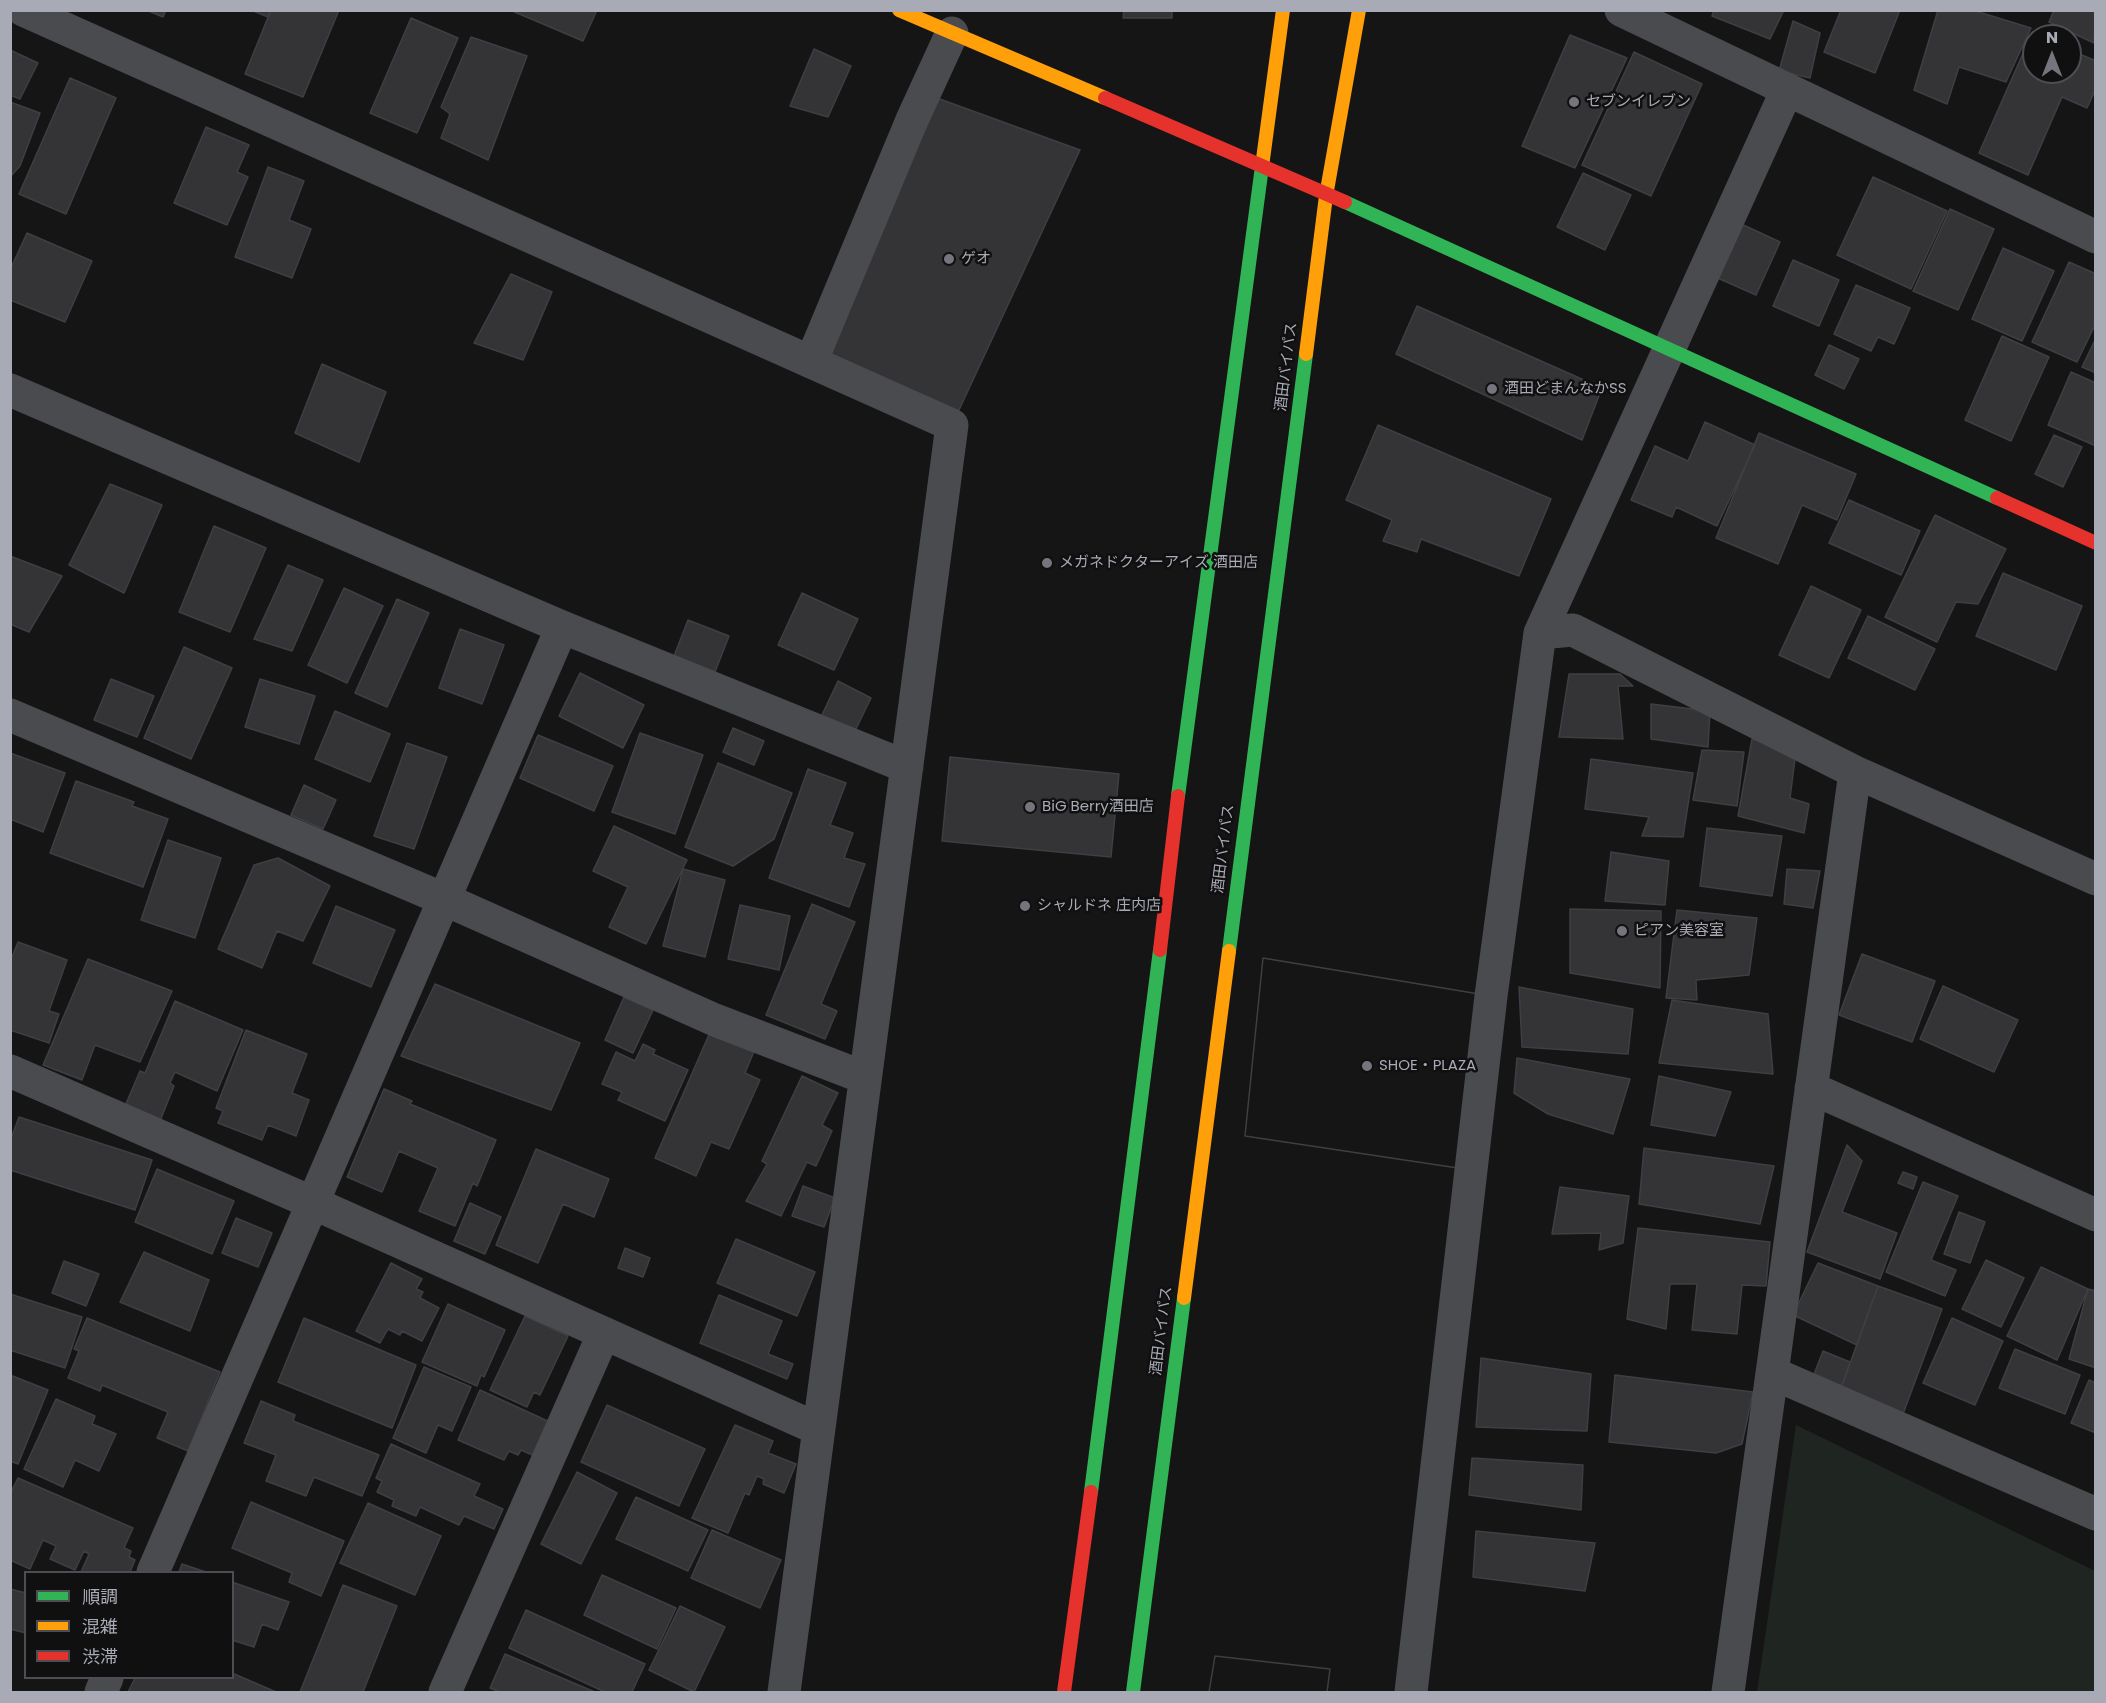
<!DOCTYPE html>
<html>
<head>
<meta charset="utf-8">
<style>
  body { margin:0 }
  #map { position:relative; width:2106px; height:1703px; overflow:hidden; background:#151516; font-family:Poppins,"Noto Sans JP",sans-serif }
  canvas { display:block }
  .frame { position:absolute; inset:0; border:12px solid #a8aab5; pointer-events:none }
  .legend { position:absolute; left:24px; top:1571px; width:210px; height:108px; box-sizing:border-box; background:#101011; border:2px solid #4d4e53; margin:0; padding:8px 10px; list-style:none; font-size:18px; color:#a8aab5 }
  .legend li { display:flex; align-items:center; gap:12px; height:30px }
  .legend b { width:30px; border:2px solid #4d4e53 }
  .north { position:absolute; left:2022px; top:24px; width:60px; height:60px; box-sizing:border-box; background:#101011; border:2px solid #4d4e53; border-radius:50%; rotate:0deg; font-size:16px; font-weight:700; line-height:24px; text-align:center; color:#a8aab5 }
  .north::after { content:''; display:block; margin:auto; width:21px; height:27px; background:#75767d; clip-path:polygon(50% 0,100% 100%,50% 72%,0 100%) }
</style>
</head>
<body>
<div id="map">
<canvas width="2106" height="1703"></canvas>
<div class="frame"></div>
<ul class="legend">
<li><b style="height:8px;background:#30b455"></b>順調</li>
<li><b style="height:8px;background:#ff9f0a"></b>混雑</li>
<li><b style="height:8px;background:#e5322d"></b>渋滞</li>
</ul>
<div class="north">N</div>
</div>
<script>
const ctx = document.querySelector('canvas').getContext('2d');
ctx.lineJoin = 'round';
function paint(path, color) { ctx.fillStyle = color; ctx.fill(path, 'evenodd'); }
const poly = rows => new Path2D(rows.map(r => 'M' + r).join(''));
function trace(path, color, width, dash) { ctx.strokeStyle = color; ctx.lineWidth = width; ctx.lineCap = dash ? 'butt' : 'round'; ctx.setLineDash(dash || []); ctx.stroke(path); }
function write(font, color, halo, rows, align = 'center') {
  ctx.font = font + ' Poppins,"Noto Sans JP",sans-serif'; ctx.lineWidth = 5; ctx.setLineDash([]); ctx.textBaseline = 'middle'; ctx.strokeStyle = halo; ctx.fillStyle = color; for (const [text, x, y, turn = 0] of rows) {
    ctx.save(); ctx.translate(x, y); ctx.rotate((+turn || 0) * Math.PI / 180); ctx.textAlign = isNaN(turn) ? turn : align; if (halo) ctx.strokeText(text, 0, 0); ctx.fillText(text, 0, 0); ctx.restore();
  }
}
const green = poly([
  [1796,1425,2095,1571,2095,1692,1757,1692]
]);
const building = poly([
  [146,10,166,10,163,17,146,10],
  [251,10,270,10,268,17,251,10],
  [271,10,339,10,303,97,245,74,271,10],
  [510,10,597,10,583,41,510,10],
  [1124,10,1172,10,1172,18,1123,18,1124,10],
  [1714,10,1784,10,1770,39,1712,16,1714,10],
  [1841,10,1900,10,1875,73,1824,52,1841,10],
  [1938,10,1972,10,2031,28,2006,82,1959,67,1947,104,1914,90,1938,10],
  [2054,10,2096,10,2094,43,2049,22,2054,10],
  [411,18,458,38,417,133,370,113,411,18],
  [1793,21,1820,33,1810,78,1779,71,1793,21],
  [2032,33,2039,36,2034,36,2034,72,2070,72,2070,50,2096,61,2096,88,2087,108,2062,97,2028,175,1979,153,2032,33],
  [1570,35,1627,58,1575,168,1522,146,1570,35],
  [471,37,527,56,488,160,441,138,450,114,441,107,471,37],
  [814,49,851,66,828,117,790,106,814,49],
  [10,50,38,63,20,99,10,95,10,50],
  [1634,52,1702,84,1651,196,1582,165,1634,52],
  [70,78,116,98,66,214,19,194,70,78],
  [937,98,1080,150,952,425,821,367,937,98],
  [10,102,40,113,20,166,10,177,10,102],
  [206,127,249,145,237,172,248,177,227,225,174,203,206,127],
  [268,167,304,181,289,220,311,229,292,278,235,257,268,167],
  [1583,173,1631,195,1605,250,1557,227,1583,173],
  [1873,177,1947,211,1911,289,1837,255,1873,177],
  [1950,209,1994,229,1958,310,1913,291,1950,209],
  [1737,222,1780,242,1756,295,1713,276,1737,222],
  [27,233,92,261,65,322,10,300,10,270,27,233],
  [2003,248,2054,271,2022,341,1972,319,2003,248],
  [1793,260,1839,280,1819,326,1773,306,1793,260],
  [2069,262,2096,274,2096,323,2077,362,2032,342,2069,262],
  [511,274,552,292,523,360,474,343,511,274],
  [1856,285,1910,308,1894,344,1878,337,1871,351,1834,334,1856,285],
  [1417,306,1602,388,1582,440,1396,354,1417,306],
  [2002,336,2049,357,2011,441,1965,420,2002,336],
  [2096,338,2096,373,2082,367,2096,338],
  [1829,345,1859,359,1844,389,1815,375,1829,345],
  [322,364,386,392,359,462,295,433,322,364],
  [2071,372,2096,383,2096,446,2048,425,2071,372],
  [1705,422,1755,445,1717,526,1676,507,1672,517,1631,500,1655,446,1688,461,1705,422],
  [1378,425,1551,499,1519,576,1421,539,1417,552,1383,541,1392,520,1346,500,1378,425],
  [1759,433,1856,474,1837,520,1802,505,1778,564,1716,538,1759,433],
  [2054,435,2082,447,2063,487,2035,474,2054,435],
  [110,484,162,505,124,593,69,565,110,484],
  [1849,500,1920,531,1901,575,1829,543,1849,500],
  [1935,515,2006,549,1978,604,1956,602,1937,642,1885,617,1935,515],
  [214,526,266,548,230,632,179,612,214,526],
  [10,556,62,576,29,632,10,624,10,556],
  [288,565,323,580,292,651,254,639,288,565],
  [2003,573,2082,606,2056,670,1976,636,2003,573],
  [1811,586,1861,610,1829,678,1779,655,1811,586],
  [344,588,383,606,347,683,308,665,344,588],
  [802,593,858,619,834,670,778,645,802,593],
  [397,599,429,613,387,707,355,693,397,599],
  [1868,616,1935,649,1915,690,1848,658,1868,616],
  [688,620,729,636,715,672,674,656,688,620],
  [460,629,504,645,482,704,439,688,460,629],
  [184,647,232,668,191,759,144,738,184,647],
  [580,673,644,705,623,748,559,716,580,673],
  [1569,674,1620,674,1633,686,1618,686,1623,739,1559,737,1569,674],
  [111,679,154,696,137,737,94,720,111,679],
  [260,679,315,696,299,744,245,727,260,679],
  [838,681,871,698,854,733,821,717,838,681],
  [1651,704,1710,711,1708,747,1651,739,1651,704],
  [335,711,390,734,370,782,315,759,335,711],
  [733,728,764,741,754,765,723,752,733,728],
  [640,733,703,755,675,834,612,812,640,733],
  [538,735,613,766,594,811,520,778,538,735],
  [1752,739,1796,751,1790,798,1809,804,1804,833,1738,816,1752,739],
  [407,743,447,757,414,849,374,836,407,743],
  [1702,750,1744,752,1737,806,1693,800,1702,750],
  [10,753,65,773,43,832,10,819,10,753],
  [950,757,1119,774,1111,857,942,841,950,757],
  [1591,759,1693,773,1683,837,1642,836,1649,817,1585,809,1591,759],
  [718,763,792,793,774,839,733,866,685,847,718,763],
  [808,769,846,783,830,825,853,833,844,858,865,864,849,907,769,878,808,769],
  [76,781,134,802,132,806,168,819,143,887,50,853,76,781],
  [304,785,336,800,323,829,291,815,304,785],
  [614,826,687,860,646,944,609,927,628,887,593,871,614,826],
  [1707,828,1782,836,1772,896,1700,886,1707,828],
  [168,840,221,858,195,938,141,920,168,840],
  [1611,852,1669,861,1665,905,1605,901,1611,852],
  [278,858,330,886,303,941,277,931,262,968,218,949,254,865,278,858],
  [683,869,725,880,705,957,663,946,683,869],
  [1787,869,1820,871,1813,908,1784,904,1787,869],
  [812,904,855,922,821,1004,837,1011,825,1039,766,1015,812,904],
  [740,905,790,916,779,970,728,959,740,905],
  [336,906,395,930,371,987,313,963,336,906],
  [1570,909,1661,911,1660,988,1570,973,1570,909],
  [1677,910,1757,918,1749,975,1696,980,1697,1000,1666,998,1677,910],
  [18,942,67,960,49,1011,59,1014,49,1043,10,1030,10,962,18,942],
  [1862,954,1935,981,1912,1042,1839,1015,1862,954],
  [1263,958,1491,996,1471,1170,1245,1136,1263,958],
  [1263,958,1491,996,1471,1170,1245,1136,1263,958],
  [88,959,172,991,140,1062,95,1045,82,1080,43,1065,88,959],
  [435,984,580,1043,551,1110,401,1056,435,984],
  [1943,986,2018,1020,1994,1072,1920,1039,1943,986],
  [1519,987,1633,1009,1628,1054,1522,1047,1519,987],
  [624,997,653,1010,633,1053,605,1040,624,997],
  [1672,1000,1768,1014,1773,1074,1659,1063,1672,1000],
  [175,1001,243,1030,217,1091,175,1072,170,1083,174,1086,160,1121,125,1106,140,1071,145,1073,175,1001],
  [246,1030,307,1054,292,1093,309,1100,296,1136,268,1125,262,1140,218,1123,223,1111,216,1108,246,1030],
  [711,1030,755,1049,745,1073,760,1080,729,1149,711,1142,696,1176,655,1158,711,1030],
  [643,1044,655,1050,653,1054,688,1070,665,1121,618,1100,622,1092,602,1084,616,1052,635,1061,643,1044],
  [1517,1058,1630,1079,1613,1134,1548,1114,1514,1093,1517,1058],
  [802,1076,838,1093,822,1125,832,1131,816,1166,807,1162,781,1216,746,1201,767,1164,762,1161,802,1076],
  [1659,1076,1731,1092,1715,1136,1651,1125,1659,1076],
  [384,1089,412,1101,410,1104,496,1140,477,1186,473,1183,455,1226,419,1211,438,1168,399,1151,382,1192,347,1177,384,1089],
  [19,1117,152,1160,135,1210,10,1170,10,1141,19,1117],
  [1847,1145,1862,1161,1842,1212,1897,1233,1880,1279,1807,1252,1847,1145],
  [1644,1148,1774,1166,1760,1224,1639,1204,1644,1148],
  [536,1149,609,1179,594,1217,563,1204,538,1263,496,1245,536,1149],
  [157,1169,234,1201,212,1254,135,1222,157,1169],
  [1903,1172,1917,1177,1913,1189,1898,1183,1903,1172],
  [1923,1182,1958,1196,1931,1260,1956,1270,1945,1296,1886,1272,1923,1182],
  [803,1186,835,1198,824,1227,792,1216,803,1186],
  [1560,1187,1629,1196,1623,1243,1599,1250,1601,1233,1552,1234,1560,1187],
  [470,1203,501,1217,485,1254,454,1241,470,1203],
  [1959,1212,1985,1222,1970,1263,1944,1254,1959,1212],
  [236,1218,272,1233,258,1267,222,1253,236,1218],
  [1638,1228,1770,1242,1766,1286,1742,1285,1737,1334,1692,1330,1697,1284,1670,1284,1666,1329,1627,1319,1638,1228],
  [736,1239,815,1272,797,1316,717,1283,736,1239],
  [625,1248,650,1258,643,1277,618,1268,625,1248],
  [144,1252,209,1280,190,1331,120,1302,144,1252],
  [1986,1260,2024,1278,2001,1327,1962,1309,1986,1260],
  [64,1261,99,1274,86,1306,52,1293,64,1261],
  [391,1263,422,1279,416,1289,423,1292,420,1298,439,1308,422,1341,402,1331,400,1335,388,1329,380,1343,356,1331,391,1263],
  [1818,1263,1878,1286,1857,1345,1793,1315,1818,1263],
  [2041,1267,2088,1289,2057,1360,2007,1336,2041,1267],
  [1878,1286,1942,1309,1903,1414,1840,1391,1878,1286],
  [2088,1289,2096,1291,2096,1368,2069,1359,2088,1289],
  [10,1294,82,1317,65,1368,10,1350,10,1294],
  [719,1295,782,1321,768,1354,793,1364,787,1379,700,1343,719,1295],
  [448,1304,505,1330,484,1377,481,1375,477,1386,422,1362,448,1304],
  [525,1316,568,1336,540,1395,534,1392,527,1407,490,1390,525,1316],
  [87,1318,220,1372,188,1451,157,1438,168,1412,102,1385,100,1391,68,1378,79,1351,74,1349,87,1318],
  [304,1318,416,1365,392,1428,278,1382,304,1318],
  [1952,1318,2003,1341,1975,1405,1923,1383,1952,1318],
  [2015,1349,2080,1375,2065,1414,1999,1388,2015,1349],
  [1823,1351,1850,1362,1840,1391,1813,1377,1823,1351],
  [1481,1358,1591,1374,1587,1431,1476,1427,1481,1358],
  [424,1367,471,1387,452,1431,438,1425,426,1453,393,1438,424,1367],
  [10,1375,48,1390,18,1464,10,1461,10,1375],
  [1615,1375,1753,1392,1742,1444,1716,1453,1609,1442,1615,1375],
  [2089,1380,2096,1383,2096,1433,2071,1423,2089,1380],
  [480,1390,552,1423,537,1457,521,1450,518,1455,509,1451,504,1460,458,1440,480,1390],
  [56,1399,95,1416,92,1424,116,1434,99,1471,75,1460,63,1487,24,1469,56,1399],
  [261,1401,295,1415,293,1421,379,1455,362,1496,314,1477,306,1496,266,1481,276,1455,244,1443,261,1401],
  [607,1405,705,1449,679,1506,581,1462,607,1405],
  [735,1425,773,1441,768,1453,796,1464,784,1493,763,1484,764,1479,757,1476,749,1495,745,1493,728,1533,692,1518,735,1425],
  [391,1444,480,1484,474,1496,503,1509,494,1529,464,1516,459,1525,420,1507,416,1516,392,1506,394,1500,377,1492,382,1481,376,1478,391,1444],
  [1472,1458,1583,1465,1581,1510,1469,1495,1472,1458],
  [577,1472,617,1493,581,1564,541,1544,577,1472],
  [18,1478,133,1528,124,1548,131,1551,129,1557,135,1560,130,1572,81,1572,89,1554,84,1551,75,1570,50,1559,56,1546,43,1540,30,1569,10,1560,10,1494,18,1478],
  [636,1497,708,1530,688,1571,616,1539,636,1497],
  [251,1502,344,1541,321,1596,289,1582,292,1573,232,1548,251,1502],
  [368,1503,441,1536,415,1595,340,1563,368,1503],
  [712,1530,781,1560,760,1608,691,1578,712,1530],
  [1476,1531,1595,1543,1585,1591,1473,1577,1476,1531],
  [182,1564,206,1572,179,1572,182,1564],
  [602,1575,676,1608,657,1649,584,1615,602,1575],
  [232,1582,289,1602,278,1630,262,1624,254,1647,232,1640,232,1582],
  [343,1585,397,1606,363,1692,300,1692,343,1585],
  [10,1589,26,1593,26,1633,10,1629,10,1589],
  [680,1606,725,1627,694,1692,649,1670,680,1606],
  [526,1610,645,1664,632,1692,605,1692,509,1648,526,1610],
  [505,1654,595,1692,500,1692,490,1688,505,1654],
  [1215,1656,1330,1669,1327,1692,1209,1692,1215,1656],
  [1215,1656,1330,1669,1327,1692,1209,1692,1215,1656],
  [232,1673,276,1692,128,1692,135,1678,232,1678,232,1673]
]);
const street = poly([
  [23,10,952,425,784,1692],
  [1621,10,2096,237],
  [811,362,912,120,952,33],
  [10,390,562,627,907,767],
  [1540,633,1573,630,1855,772,2096,879],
  [10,715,446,900,715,1020,863,1077],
  [10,1071,313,1203,818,1429],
  [1811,1088,2096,1215],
  [1772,1373,2096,1514],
  [153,1572,562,627],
  [101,1692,107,1678],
  [445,1692,604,1333],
  [1411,1692,1491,996,1540,633,1787,90],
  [1728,1692,1855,772]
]);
const fast = poly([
  [1345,202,1997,498],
  [1178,796,1263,159],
  [1229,951,1306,354],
  [1091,1492,1160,950],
  [1133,1692,1184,1298]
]);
const slow = poly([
  [899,10,1105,98],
  [1263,159,1283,10],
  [1306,354,1326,196,1359,10],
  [1184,1298,1229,951]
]);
const jam = poly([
  [1105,98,1345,202],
  [1997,498,2096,543],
  [1160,950,1178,796],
  [1064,1692,1091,1492]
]);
const markers = [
  [1574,102,6,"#75767d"],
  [949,259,6,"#75767d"],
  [1492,389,6,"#75767d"],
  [1047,563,6,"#75767d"],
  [1030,807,6,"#75767d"],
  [1025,906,6,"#75767d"],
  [1622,931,6,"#75767d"],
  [1367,1066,6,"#75767d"]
];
const poiNames = [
  ["セブンイレブン",1586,102],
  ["ゲオ",961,259],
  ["酒田どまんなかSS",1504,389],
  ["メガネドクターアイズ 酒田店",1059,563],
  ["BiG Berry酒田店",1042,807],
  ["シャルドネ 庄内店",1037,906],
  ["ピアン美容室",1634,931],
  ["SHOE・PLAZA",1379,1066]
];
const streetNames = [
  ["酒田バイパス",1287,367,-83],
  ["酒田バイパス",1224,849,-83],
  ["酒田バイパス",1162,1331,-83]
];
paint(green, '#1f2621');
paint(building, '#343437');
trace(building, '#3e3f42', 1.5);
trace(street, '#4a4b4e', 33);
trace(fast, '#30b455', 14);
trace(slow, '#ff9f0a', 14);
trace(jam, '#e5322d', 14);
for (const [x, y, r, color] of markers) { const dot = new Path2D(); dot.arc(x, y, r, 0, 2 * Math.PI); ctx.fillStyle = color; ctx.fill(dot); trace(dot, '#101011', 2); }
write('15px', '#a8aab5', '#101011', poiNames, 'left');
write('15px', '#a8aab5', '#101011', streetNames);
</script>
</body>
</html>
